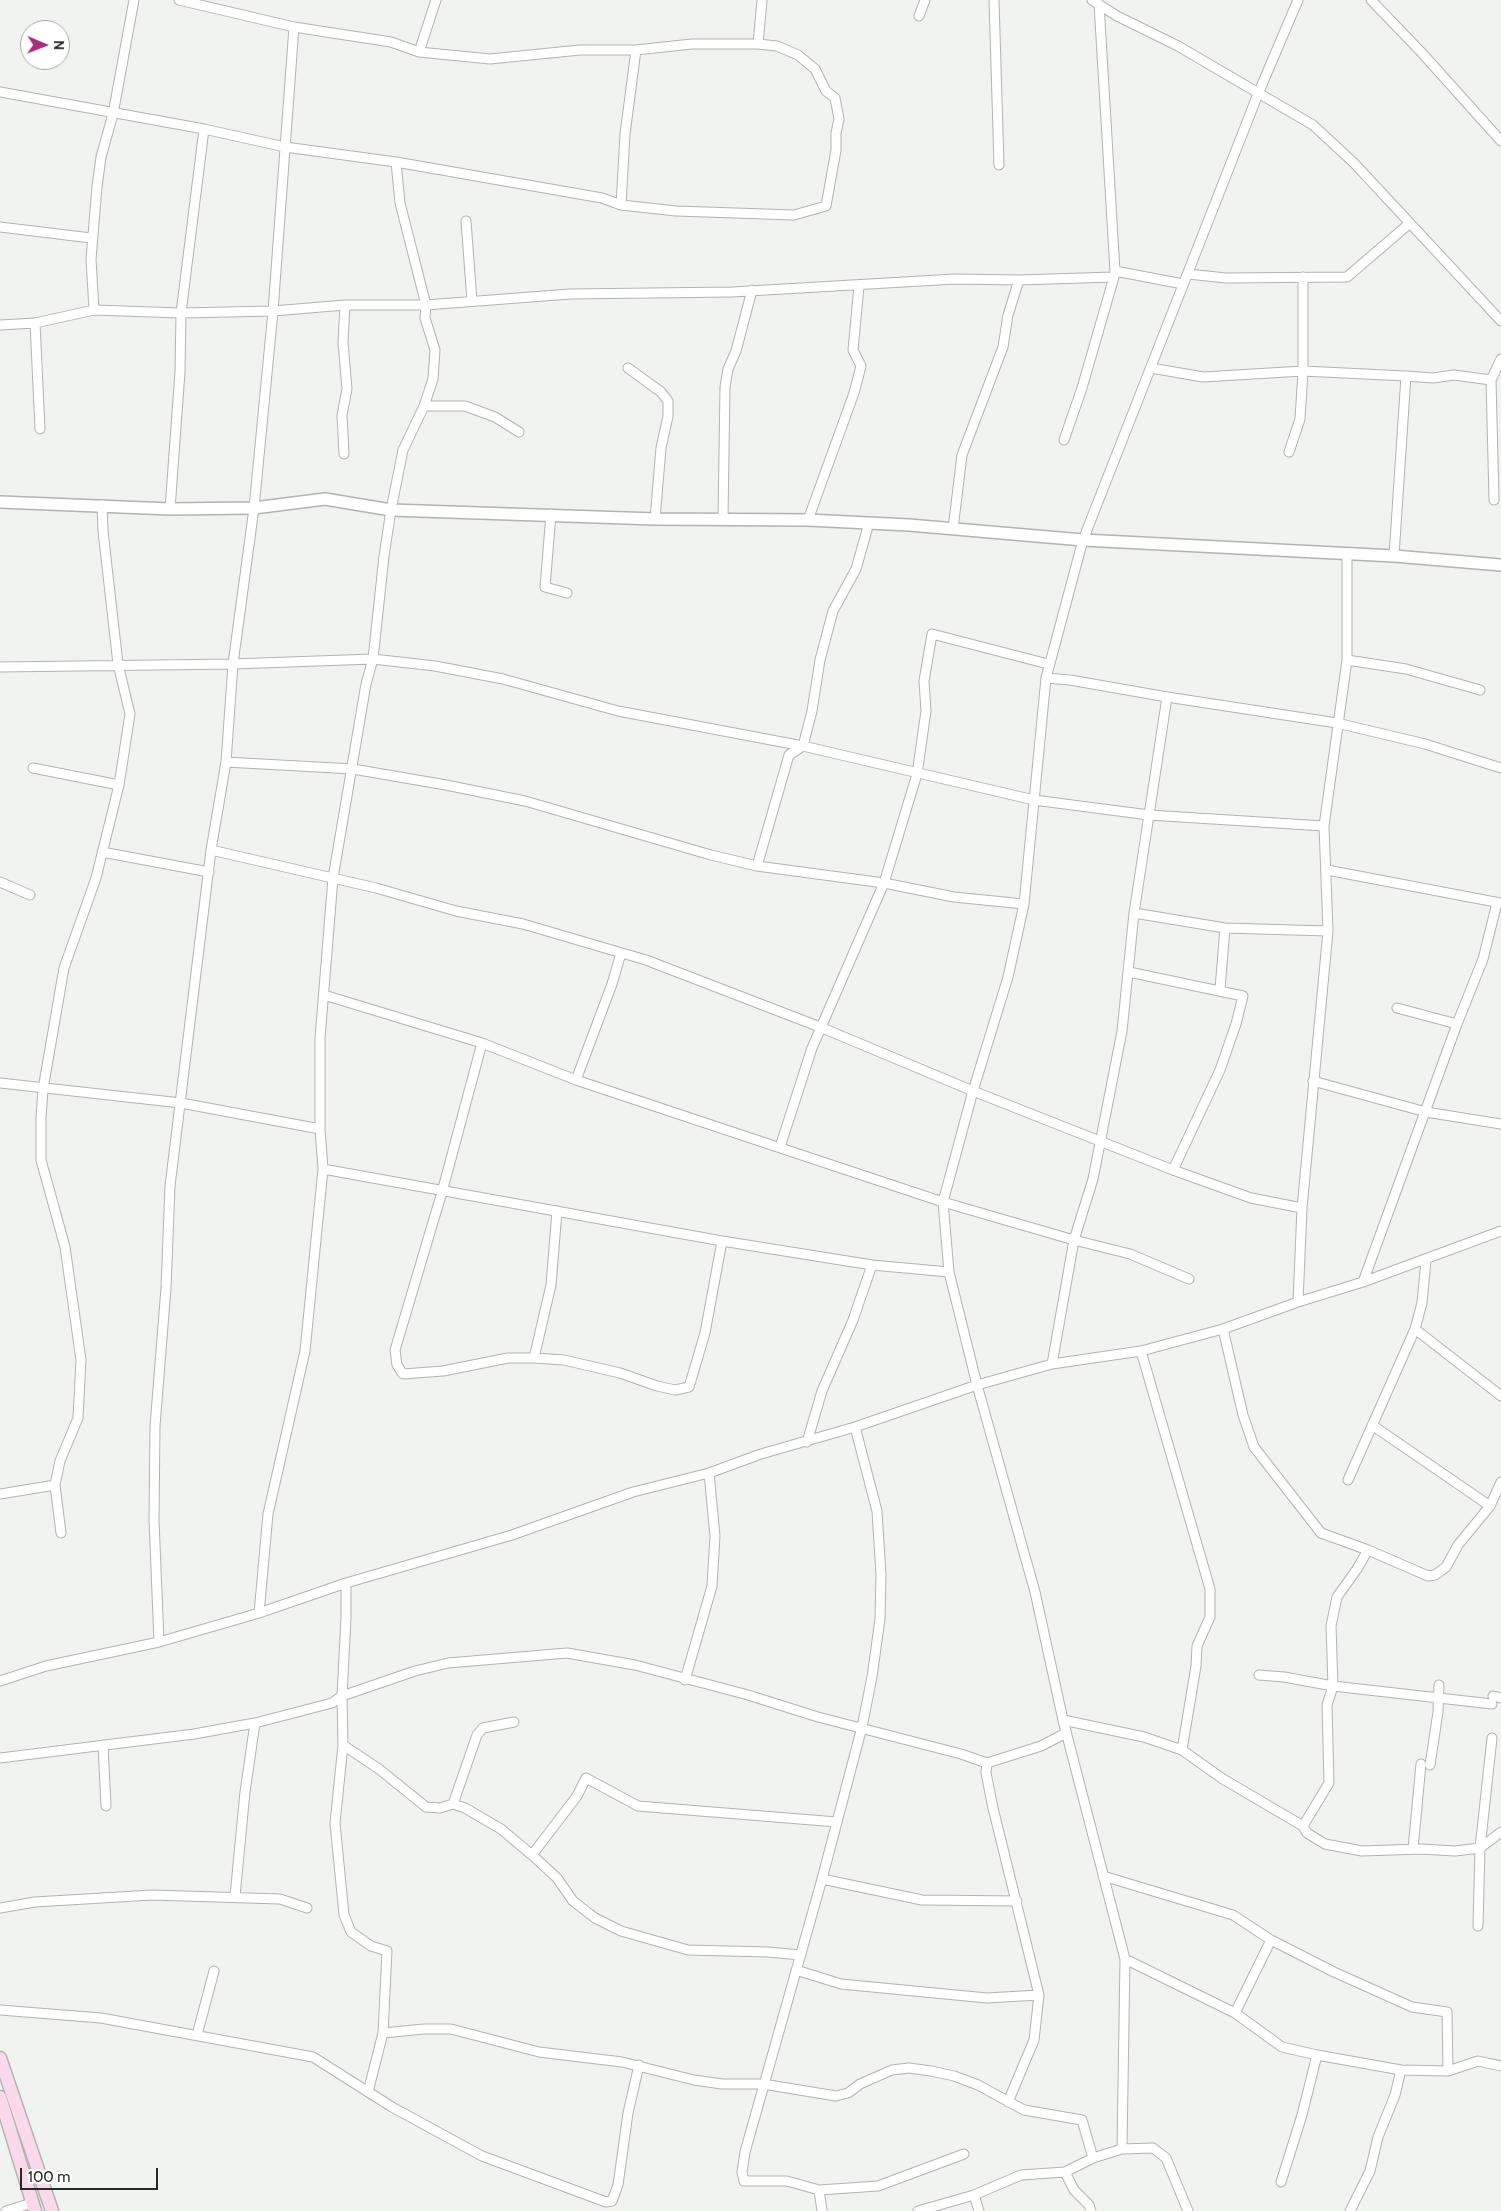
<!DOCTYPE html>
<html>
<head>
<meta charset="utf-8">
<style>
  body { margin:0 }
  #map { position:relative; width:1501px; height:2211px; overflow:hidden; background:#f0f3ef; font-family:Cabin,sans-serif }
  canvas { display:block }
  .north { position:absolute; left:20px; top:20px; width:50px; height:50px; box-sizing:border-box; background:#fff; border:1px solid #a9a9a9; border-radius:50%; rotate:91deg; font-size:14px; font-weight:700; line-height:20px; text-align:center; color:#272927 }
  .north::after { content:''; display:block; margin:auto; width:18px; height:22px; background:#aa2c7d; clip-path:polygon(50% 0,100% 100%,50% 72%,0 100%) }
  .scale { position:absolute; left:20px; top:2168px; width:138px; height:22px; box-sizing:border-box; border:2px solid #272927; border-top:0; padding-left:6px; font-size:15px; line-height:18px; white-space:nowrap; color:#272927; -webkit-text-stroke:4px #fff; paint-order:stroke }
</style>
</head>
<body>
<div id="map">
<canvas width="1501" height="2211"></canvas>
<div class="north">N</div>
<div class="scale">100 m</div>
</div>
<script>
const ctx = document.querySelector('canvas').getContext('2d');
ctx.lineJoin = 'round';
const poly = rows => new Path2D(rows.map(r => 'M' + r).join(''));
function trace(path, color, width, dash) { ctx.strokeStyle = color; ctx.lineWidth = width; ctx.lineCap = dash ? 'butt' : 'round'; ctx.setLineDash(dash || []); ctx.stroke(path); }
const minor = poly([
  [179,0,294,27,391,42,419,52,490,59,580,50,636,50,692,44,758,44,762,0],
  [994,0,999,165],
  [1092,0,1117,16,1178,46,1313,125,1354,163,1501,321],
  [1371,0,1422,53,1501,141],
  [1099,4,1115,271],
  [919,16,925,0],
  [419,52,436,0],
  [0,92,204,129,285,147,396,162,602,198,621,205,625,134,636,50],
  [621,205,676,211,794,215,826,206,836,150,836,133,839,119,835,98,826,91,815,69,798,55,777,46,758,44],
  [466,221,472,301],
  [0,227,91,238],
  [1188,274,1226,278,1347,277,1410,223],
  [94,310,91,259,97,187,101,157,113,114,134,0],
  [35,323,40,429],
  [0,325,35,323,94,310,181,313,273,311,345,305,426,305,570,294,732,292,955,279,1019,280,1114,277,1115,271,1183,284],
  [628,368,661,392,668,401,668,416,661,448,655,519],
  [1151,368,1203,377,1303,371,1406,376,1394,556],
  [1406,376,1433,378,1454,375,1491,380],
  [424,406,465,406,495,417,519,432],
  [1064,440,1082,388,1114,277],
  [1289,452,1300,419,1303,371,1303,277],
  [344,454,342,415,347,389,343,342,345,305],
  [1494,500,1491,380,1501,359],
  [170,509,180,372,181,313,204,129],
  [551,514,545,587,567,593],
  [723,518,725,387,728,369,736,351,752,290],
  [808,520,854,393,861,366,853,350,859,286],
  [953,529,962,455,1003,347,1008,315,1019,280],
  [1347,660,1406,669,1480,690],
  [0,667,233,664,373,659,435,666,503,679,618,711,803,746,1034,800,1149,815,1324,826],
  [1046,678,1070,680,1167,697,1337,723,1425,744,1501,768],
  [226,762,353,769,446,785,525,801,711,855,757,866,884,883,954,897,1024,904],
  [33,768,119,785],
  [211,850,376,888,456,911,523,924,646,960,820,1027,973,1091,1173,1170,1251,1198,1302,1208],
  [102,852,209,872],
  [757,866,789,755,803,746,812,711,820,660,833,611,856,569,869,523],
  [1327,870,1501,903],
  [0,882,30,895],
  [1134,913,1225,928,1328,931],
  [1129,972,1243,996,1236,1024,1220,1070,1173,1170],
  [1220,989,1225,928],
  [324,995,482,1043,576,1080,943,1202,1074,1240,1130,1254,1189,1279],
  [1397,1008,1457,1024],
  [482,1043,442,1192,395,1350,397,1365,403,1374,443,1371,508,1358,534,1358,564,1360,620,1373,657,1386,675,1390,689,1387,705,1333,722,1241],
  [576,1080,612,984,621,953],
  [1313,1081,1426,1112,1501,1124],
  [0,1083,181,1103,320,1129],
  [780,1147,812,1048,884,883,917,774,926,711,924,681,932,634,1048,664],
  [323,1169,722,1241,872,1265,949,1272],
  [1363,1282,1457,1024,1483,959,1497,903],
  [1298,1302,1302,1208,1328,931,1324,826,1347,660,1347,553],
  [1223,1329,1243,1415,1254,1447,1321,1533,1368,1550,1428,1576,1435,1575,1446,1567,1458,1545,1490,1506,1501,1482],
  [1415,1329,1501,1396],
  [1141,1351,1210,1589,1210,1617,1197,1646,1196,1666,1182,1750],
  [534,1358,551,1285,557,1211],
  [1052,1364,1074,1240,1093,1179,1122,1031,1134,913,1167,697],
  [1372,1425,1490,1506],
  [855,1427,877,1511,881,1574,880,1619,872,1677,862,1727,822,1879,922,1900,1017,1901],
  [807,1442,822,1391,853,1320,872,1265],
  [1348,1480,1415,1329,1422,1303,1426,1260],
  [0,1494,55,1485],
  [61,1533,55,1485,60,1461,78,1418,81,1360,65,1247,41,1160,41,1117,43,1089,64,968,96,878,119,785,130,714,118,664,103,531,102,505],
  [346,1583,346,1618,342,1696,343,1745,335,1823,344,1915,351,1932,371,1946,387,1951,383,2033,368,2092],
  [259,1613,268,1514,305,1351,323,1169,320,1129,320,1038,333,878,366,684,373,659,384,556,391,510,403,450,424,406,433,379,435,350,425,318,426,305,400,203,396,162],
  [159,1642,154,1520,155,1426,166,1288,170,1186,211,850,226,762,233,664,254,508,273,311,294,27],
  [1259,1675,1284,1677,1333,1686,1492,1704],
  [685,1680,712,1586,715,1536,709,1473],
  [0,1681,46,1666,159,1642,259,1613,346,1583,512,1535,633,1492,709,1473,761,1454,855,1427,977,1385,1052,1364,1141,1351,1223,1329,1298,1302,1363,1282,1501,1231],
  [1493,1696,1501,1698],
  [1063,1720,1144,1737,1182,1750,1223,1779,1303,1826,1307,1833,1325,1844,1362,1851,1421,1849,1455,1851,1480,1848,1501,1832],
  [103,1745,106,1806],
  [343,1745,379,1769,426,1807,440,1808,453,1804,465,1808,501,1829,532,1855],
  [0,1758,194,1734,255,1723,332,1703,342,1696,415,1671,448,1663,567,1653,635,1665,748,1695,818,1717,961,1754,987,1763,986,1773,993,1808,1039,1995,1034,2040,1008,2102],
  [987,1763,1041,1746,1066,1733],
  [1430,1765,1438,1712,1439,1685],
  [453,1804,477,1735,483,1728,514,1722],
  [1303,1826,1329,1783,1327,1705,1333,1686,1331,1626,1337,1597,1357,1569,1368,1550],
  [1413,1849,1421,1764],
  [1103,1876,1233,1915,1271,1940,1334,1972,1412,2007,1447,2012,1448,2071],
  [822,1879,745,2152,742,2172,744,2181,787,2181,819,2190,878,2186,964,2154],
  [235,1896,245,1792,255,1723],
  [0,1908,35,1902,152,1895,280,1899,307,1908],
  [1478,1926,1480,1848,1492,1738],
  [801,1955,768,1952,688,1950,621,1931,595,1918,573,1901,557,1878,532,1855,577,1796,586,1778,638,1806,837,1822],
  [1125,1959,1235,2013,1282,2047,1317,2055,1401,2070,1448,2071,1478,2061,1501,2066],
  [796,1970,841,1984,987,1998,1039,1995],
  [0,2010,101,2018,313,2057,392,2107,482,2156,606,2202,612,2201,618,2185,628,2113,639,2065],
  [1235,2013,1271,1940],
  [383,2033,424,2029,451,2029,539,2052,622,2062,694,2080,722,2084,763,2084,836,2096,848,2093,860,2084,892,2070,909,2068,931,2071,954,2076,978,2085,1024,2110,1082,2120,1093,2158],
  [197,2035,214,1971],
  [1122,2149,1125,1959,1063,1720,1035,1592,977,1385,949,1272,943,1202,973,1091,1008,977,1024,904,1046,678,1083,540,1258,94,1298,0],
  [1281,2182,1302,2115,1317,2055],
  [819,2190,822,2211],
  [974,2195,979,2211],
  [6,2211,32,2203],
  [918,2211,974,2195,1021,2175,1065,2172],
  [1091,2211,1089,2205,1074,2190,1065,2172,1093,2158,1122,2149,1153,2148,1166,2158,1188,2211],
  [1350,2211,1370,2171,1378,2137,1395,2095,1401,2070]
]);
const tertiary = poly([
  [0,502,170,509,254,508,325,499,391,510,655,519,808,520,909,525,1083,540,1394,556,1501,565]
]);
const secondary = poly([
  [0,2058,52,2211],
  [0,2097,35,2211]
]);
trace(minor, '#b1b5b0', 11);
trace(tertiary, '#b1b5b0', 14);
trace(secondary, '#b1b5b0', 15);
trace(minor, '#fff', 9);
trace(tertiary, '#fff', 11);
trace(secondary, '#fad9ec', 12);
</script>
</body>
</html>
